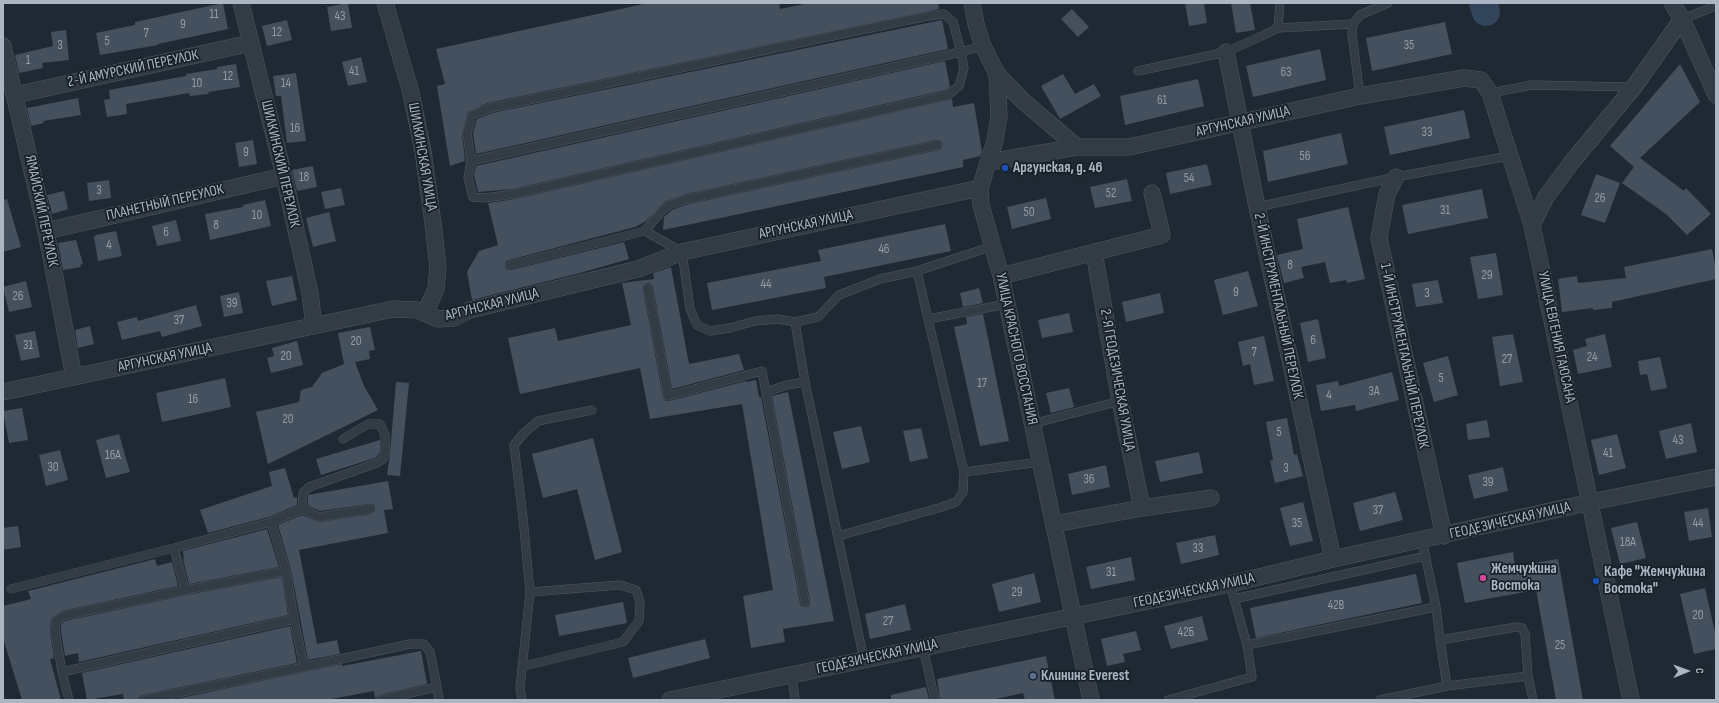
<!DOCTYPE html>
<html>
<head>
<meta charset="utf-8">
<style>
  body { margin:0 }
  #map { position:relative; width:1719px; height:703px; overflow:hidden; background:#1f2934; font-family:"Sofia Sans Condensed",sans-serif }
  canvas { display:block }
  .frame { position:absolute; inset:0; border:4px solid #acb5c2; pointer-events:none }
  .north { position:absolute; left:1667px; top:651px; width:40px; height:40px; -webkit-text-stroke:3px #182029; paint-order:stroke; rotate:89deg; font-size:11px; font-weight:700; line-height:16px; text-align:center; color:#acb5c2 }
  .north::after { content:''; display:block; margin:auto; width:14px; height:18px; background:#acb5c2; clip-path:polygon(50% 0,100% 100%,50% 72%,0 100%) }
</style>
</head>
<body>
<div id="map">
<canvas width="1719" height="703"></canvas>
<div class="frame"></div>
<div class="north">С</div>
</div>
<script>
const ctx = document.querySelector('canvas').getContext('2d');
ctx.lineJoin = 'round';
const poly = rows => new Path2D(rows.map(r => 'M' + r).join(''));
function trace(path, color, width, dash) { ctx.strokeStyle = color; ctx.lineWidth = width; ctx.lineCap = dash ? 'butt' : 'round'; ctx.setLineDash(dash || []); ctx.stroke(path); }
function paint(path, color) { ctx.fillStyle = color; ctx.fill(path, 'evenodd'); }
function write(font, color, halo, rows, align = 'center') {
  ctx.font = font + ' "Sofia Sans Condensed",sans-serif'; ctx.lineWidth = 3.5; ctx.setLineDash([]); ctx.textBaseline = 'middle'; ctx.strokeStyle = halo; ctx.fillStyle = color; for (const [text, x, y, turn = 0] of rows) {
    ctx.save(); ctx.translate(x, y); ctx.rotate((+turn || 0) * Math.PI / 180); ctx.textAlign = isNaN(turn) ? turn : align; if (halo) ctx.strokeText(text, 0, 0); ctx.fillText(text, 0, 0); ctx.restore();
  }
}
const river = poly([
  [1483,3,1486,12]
]);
const building = poly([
  [223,3,228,29,158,44,158,45,100,55,96,33,135,25,135,22],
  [348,3,352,28,331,31,327,7],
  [648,3,779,3,780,9,809,3,938,3,939,9,488,103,468,112,462,133,465,161,450,166,437,86,445,84,436,49],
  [1185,3,1204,3,1207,23,1189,26],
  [1231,3,1250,3,1255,30,1236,33],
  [1072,9,1089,27,1078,37,1061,19],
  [287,20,292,40,267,46,262,26],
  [942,20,948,49,476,154,473,133,477,119,492,113],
  [1445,22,1452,54,1372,71,1366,38],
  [66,30,69,60,42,63,43,68,19,73,15,55,53,46,51,32],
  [1320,49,1326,80,1253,97,1246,66],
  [361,57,367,82,348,86,342,62],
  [945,61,950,87,946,90,513,189,478,192,474,175,476,166],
  [236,64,240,87,208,92,209,94,190,96,189,93,126,104,127,114,107,117,104,100,110,99,109,90,186,76,186,74,217,69,217,67],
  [1680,64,1700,102,1640,158,1684,191,1686,188,1711,214,1687,235,1666,214,1622,183,1634,167,1610,146],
  [296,73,306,141,287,143,281,96,276,96,273,76],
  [1063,74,1075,94,1094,84,1101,96,1060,119,1041,86],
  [1198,79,1204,106,1125,125,1120,96],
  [78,98,81,115,43,121,44,123,31,126,27,108],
  [952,99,953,107,974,103,982,152,980,156,963,160,963,167,663,230,664,217,672,210,689,204,938,150,941,149,942,144,941,141,936,140,687,194,666,201,646,221,635,227,509,260,506,261,505,266,506,269,511,270,624,242,629,259,580,273,472,300,467,272,479,251,498,245,488,203,515,199],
  [1464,110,1470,138,1390,155,1384,127],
  [1341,133,1348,164,1268,182,1263,151],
  [253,140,257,164,239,167,235,143],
  [1207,164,1212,185,1170,194,1166,173],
  [313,166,317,187,297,191,292,170],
  [1596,174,1620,183,1605,223,1581,215],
  [1127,179,1132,201,1095,208,1090,187],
  [109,180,111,198,89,201,87,183],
  [341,188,345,205,325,209,321,192],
  [1482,189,1488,218,1408,234,1402,205],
  [64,191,68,209,52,214,47,195],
  [1046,198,1051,219,1012,229,1007,207],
  [7,199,21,247,3,252,3,200],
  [265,200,271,226,210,240,205,214,243,207,243,205],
  [1348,207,1365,279,1347,283,1346,280,1330,283,1325,262,1301,267,1304,278,1284,283,1277,255,1303,249,1297,219],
  [329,212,336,241,313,247,306,218],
  [176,220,181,241,157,246,152,226],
  [945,224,951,251,824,277,826,288,712,310,707,283,821,261,818,250],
  [116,231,122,256,98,261,94,237,96,235],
  [76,240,83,264,80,265,81,267,63,270,58,243],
  [1712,249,1716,269,1716,279,1612,302,1612,308,1593,310,1593,308,1562,312,1558,279,1577,276,1578,283,1626,278,1624,267],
  [1496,253,1503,295,1478,299,1470,257],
  [671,267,689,364,739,354,744,370,672,389,653,287,650,283,647,283,643,286,643,289,663,397,666,401,669,401,746,381,747,382,756,380,759,397,761,397,800,603,801,606,806,607,809,606,810,601,772,396,788,392,834,621,783,629,785,642,751,648,743,596,773,590,742,404,650,419,640,368,520,394,508,338,555,328,558,341,631,325,622,283,654,279,653,273],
  [1248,271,1258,306,1223,315,1214,280],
  [292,276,297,300,272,306,266,281],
  [1438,280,1443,303,1416,307,1412,284],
  [26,281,32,307,9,312,3,287],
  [979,288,983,303,963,307,960,293],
  [239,292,243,313,224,317,220,296],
  [1160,293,1164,313,1126,322,1122,302],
  [196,305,202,326,162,337,160,331,122,340,117,322,137,317,138,321],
  [1069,313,1073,332,1042,338,1038,320],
  [983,314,1009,441,980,446,954,327,967,324,966,317],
  [1318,319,1326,358,1308,362,1300,323],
  [90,326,94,344,78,348,75,330],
  [370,327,375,350,369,351,370,359,355,362,364,386,378,410,268,464,256,412,299,402,301,390,312,387,322,373,344,364,338,333],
  [35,331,40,357,21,361,15,335],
  [1513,334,1523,382,1500,386,1492,337],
  [1605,334,1612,367,1578,374,1573,350,1587,346,1585,339],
  [1264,336,1274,381,1254,385,1250,364,1243,366,1238,342],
  [297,341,303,365,271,373,267,358,274,356,272,348],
  [1448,356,1458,395,1434,402,1423,363],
  [1660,357,1667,388,1651,391,1647,374,1640,375,1638,361],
  [1392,372,1399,400,1356,411,1355,405,1321,411,1316,385,1338,381,1339,386],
  [225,378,231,407,162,422,156,393],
  [396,382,409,383,400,476,387,475,390,453],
  [1069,388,1074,407,1051,413,1046,393],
  [22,408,28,440,9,443,3,411],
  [1287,418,1294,455,1297,454,1303,476,1275,483,1270,461,1273,460,1266,422],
  [1487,420,1490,437,1468,440,1466,424],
  [1691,423,1697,452,1666,459,1659,431],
  [861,426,870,462,842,469,833,432],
  [921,428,928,458,910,462,903,431],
  [119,434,130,472,106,478,96,440],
  [1617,434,1626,468,1599,475,1591,440],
  [593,438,622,552,595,560,577,489,543,498,532,454],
  [380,440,380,452,378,455,375,458,321,475,316,459],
  [60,450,68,480,46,486,39,455],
  [1199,452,1203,473,1160,482,1155,461],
  [1106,465,1110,487,1072,495,1068,474],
  [1503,467,1508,491,1474,499,1468,475],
  [285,468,294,498,297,497,297,505,269,517,208,533,200,510,272,486,269,472],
  [388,481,393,509,384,510,388,533,299,550,317,644,337,640,340,654,308,660,291,570,278,525,302,515,319,522,371,514,375,511,375,508,374,505,370,504,320,511,308,506,308,495],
  [1395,492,1403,520,1360,531,1353,503],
  [1303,502,1313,541,1290,546,1280,508],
  [1708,508,1712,537,1689,541,1684,512],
  [1637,522,1646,558,1620,564,1611,528],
  [18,526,21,547,3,550,3,528],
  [267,529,279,567,189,584,183,559,184,559,183,551],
  [1215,535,1219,555,1181,564,1176,543],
  [1513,552,1515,566,1558,559,1583,700,1556,700,1536,590,1465,603,1457,563],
  [1131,557,1135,580,1091,589,1086,567],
  [155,559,157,566,172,562,178,586,62,611,53,617,51,620,50,631,54,658,50,659,61,700,22,700,3,638,3,606,31,599,28,591],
  [1034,573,1041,602,999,612,992,584],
  [1416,574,1422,603,1256,638,1250,608],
  [282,577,288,615,79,662,78,653,65,656,61,631,61,624,65,621,186,595],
  [1705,588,1716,637,1716,649,1694,654,1680,594],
  [623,602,627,623,559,636,555,615],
  [905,604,911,630,870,639,865,614],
  [1202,616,1208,640,1171,649,1164,626],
  [290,626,297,663,143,695,140,696,139,700,124,700,123,694,87,700,82,673],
  [1136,631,1141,650,1123,654,1125,662,1107,666,1101,639],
  [705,639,710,658,633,678,628,658],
  [421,651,427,684,379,695,375,698,374,691,326,700,171,700,342,664,342,666],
  [1046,656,1055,700,1025,700,1023,693,991,700,940,700,937,679],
  [926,687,929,700,891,700,891,695]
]);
const lane = poly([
  [1682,19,1716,6],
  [1278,28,1353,24],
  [1138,71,1226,52,1264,35,1278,28,1280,3],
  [1490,93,1532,85,1634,87],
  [1360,96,1352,34,1353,24,1360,15,1388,3],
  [471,161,961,52,964,68,959,86,948,95,514,194,484,198,473,197,468,178,471,161,467,133,472,115,490,108,928,16,944,14,953,22,961,52,983,46],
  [1257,207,1396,177,1509,156],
  [645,231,660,213,669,205,688,199,937,145],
  [993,246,917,271,928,319,964,472,1040,462],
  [510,265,645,231,682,252,690,309,697,325,710,331,730,328,755,321,778,319,795,322,818,317,839,295,880,279,917,271],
  [648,288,668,396,762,371,766,392],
  [928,319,1007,304],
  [795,322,805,382,864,660],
  [805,382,787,385,766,392,805,602],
  [1032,424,1120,401],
  [302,509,319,517,370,509],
  [838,536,942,507,956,502,963,492,964,472],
  [1422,540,1436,607,1440,640,1516,627,1522,628,1525,634,1528,676,1533,700],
  [174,548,271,522],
  [286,571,294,619],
  [11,589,174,548,185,590],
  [1234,599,1426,556],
  [1440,640,1447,686],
  [1247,645,1436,607],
  [923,648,935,700],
  [524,666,623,642,639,621,640,602,636,590,620,585,530,592],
  [304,667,410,644,424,644,430,652,437,687],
  [62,672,69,700],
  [792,675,795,700],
  [144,700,304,667,294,619,62,672,55,631,56,621,63,616,185,590,286,571,271,522,302,509,303,493,309,487,377,463,383,459,385,453,385,435,380,424,368,424,343,439],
  [380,700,437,687,439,700],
  [522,700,520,688,530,592,523,518,514,445,524,433,538,421,592,410],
  [1168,700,1252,677,1247,645,1230,584],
  [1380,700,1447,686,1528,676]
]);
const street = poly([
  [241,3,284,176,310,293,314,326],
  [385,3,411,93,423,151,434,231,438,268,436,289,425,313],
  [972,3,976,24,983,46,997,74,999,116,995,141,980,188,981,205,1001,276,1091,700],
  [1672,3,1682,19,1716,95],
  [3,46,46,231,74,377],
  [1226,52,1257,207,1333,559],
  [997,74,1023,101,1077,147],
  [15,95,251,43],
  [989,162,1077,147,1129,147,1360,96,1464,78,1481,80,1490,93,1532,225,1631,700],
  [1396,177,1387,194,1379,238,1444,536],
  [1532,225,1546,197,1571,163,1634,87,1682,19],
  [46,231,284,176],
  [1094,252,1120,401,1142,508],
  [1001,276,1162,235,1152,193],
  [3,392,393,309,417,310,438,319,454,318,470,310,638,269,682,252,980,188],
  [1054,524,1142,508,1211,498],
  [670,700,1230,584,1333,559,1591,502,1716,477]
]);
const markers = [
  [1005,168,4,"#1a4fb4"],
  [1483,578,4,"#d1479c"],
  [1596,581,4,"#1a4fb4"],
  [1033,676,4,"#5c6f8a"]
];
const numberNames = [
  ["11",214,15],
  ["43",340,17],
  ["9",183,25],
  ["12",277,33],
  ["7",146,34],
  ["5",107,42],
  ["3",60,46],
  ["35",1409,46],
  ["1",28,61],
  ["41",354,72],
  ["63",1286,73],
  ["12",228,77],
  ["10",197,84],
  ["14",286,84],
  ["61",1162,101],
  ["16",295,129],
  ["33",1427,133],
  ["9",246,153],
  ["56",1305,157],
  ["18",304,178],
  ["54",1189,179],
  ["3",99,191],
  ["52",1111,194],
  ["26",1600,199],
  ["31",1445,211],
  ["50",1029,213],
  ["10",257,216],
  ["8",216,226],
  ["6",166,233],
  ["4",109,246],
  ["46",884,250],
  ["8",1290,266],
  ["29",1487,276],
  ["44",766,285],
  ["9",1236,293],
  ["3",1427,294],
  ["26",18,297],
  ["39",232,304],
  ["37",179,321],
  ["6",1313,341],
  ["20",356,342],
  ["31",28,346],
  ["7",1254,353],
  ["20",286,357],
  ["24",1592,358],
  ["27",1507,360],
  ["5",1441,379],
  ["17",982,384],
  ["3А",1374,392],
  ["4",1329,396],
  ["16",193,400],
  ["20",288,420],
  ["5",1279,433],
  ["43",1678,441],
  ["41",1608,454],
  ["16А",113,456],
  ["30",53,468],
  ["3",1286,469],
  ["36",1089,480],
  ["39",1488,483],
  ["37",1378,511],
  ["35",1297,524],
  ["44",1698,524],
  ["18А",1628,543],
  ["33",1198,549],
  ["31",1111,573],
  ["29",1017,593],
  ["42В",1336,606],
  ["20",1698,616],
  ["27",888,622],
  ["42Б",1186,633],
  ["25",1560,646]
];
const streetNames = [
  ["2-Й АМУРСКИЙ ПЕРЕУЛОК",133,69,-12],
  ["АРГУНСКАЯ УЛИЦА",1243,122,-13],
  ["ШИЛКИНСКАЯ УЛИЦА",422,157,80],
  ["ШИЛКИНСКИЙ ПЕРЕУЛОК",280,164,77],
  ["ПЛАНЕТНЫЙ ПЕРЕУЛОК",165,203,-13],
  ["ЯМАЙСКИЙ ПЕРЕУЛОК",41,211,78],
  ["АРГУНСКАЯ УЛИЦА",806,225,-12],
  ["АРГУНСКАЯ УЛИЦА",492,305,-14],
  ["2-Й ИНСТРУМЕНТАЛЬНЫЙ ПЕРЕУЛОК",1278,306,78],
  ["УЛИЦА ЕВГЕНИЯ ГАЮСАНА",1556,337,78],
  ["УЛИЦА КРАСНОГО ВОССТАНИЯ",1016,349,78],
  ["1-Й ИНСТРУМЕНТАЛЬНЫЙ ПЕРЕУЛОК",1404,356,78],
  ["АРГУНСКАЯ УЛИЦА",165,358,-12],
  ["2-Я ГЕОДЕЗИЧЕСКАЯ УЛИЦА",1117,380,80],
  ["ГЕОДЕЗИЧЕСКАЯ УЛИЦА",1510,521,-13],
  ["ГЕОДЕЗИЧЕСКАЯ УЛИЦА",1194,591,-12],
  ["ГЕОДЕЗИЧЕСКАЯ УЛИЦА",877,657,-12]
];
const poiNames = [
  ["Аргунская, д. 46",1013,168],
  ["Жемчужина",1491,569],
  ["Востока",1491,586],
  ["Кафе \"Жемчужина",1604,572],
  ["Востока\"",1604,589],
  ["Клининг Everest",1041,676]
];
trace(river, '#33455b', 28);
paint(building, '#45505e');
trace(lane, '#505863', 9);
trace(street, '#505863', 17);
trace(lane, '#333b45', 8);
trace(street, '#333b45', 16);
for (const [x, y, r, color] of markers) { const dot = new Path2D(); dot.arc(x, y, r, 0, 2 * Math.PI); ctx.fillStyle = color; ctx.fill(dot); trace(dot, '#182029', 1.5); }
write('13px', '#929ca9', null, numberNames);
write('15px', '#acb5c2', '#182029', streetNames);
write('bold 15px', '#acb5c2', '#182029', poiNames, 'left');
</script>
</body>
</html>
